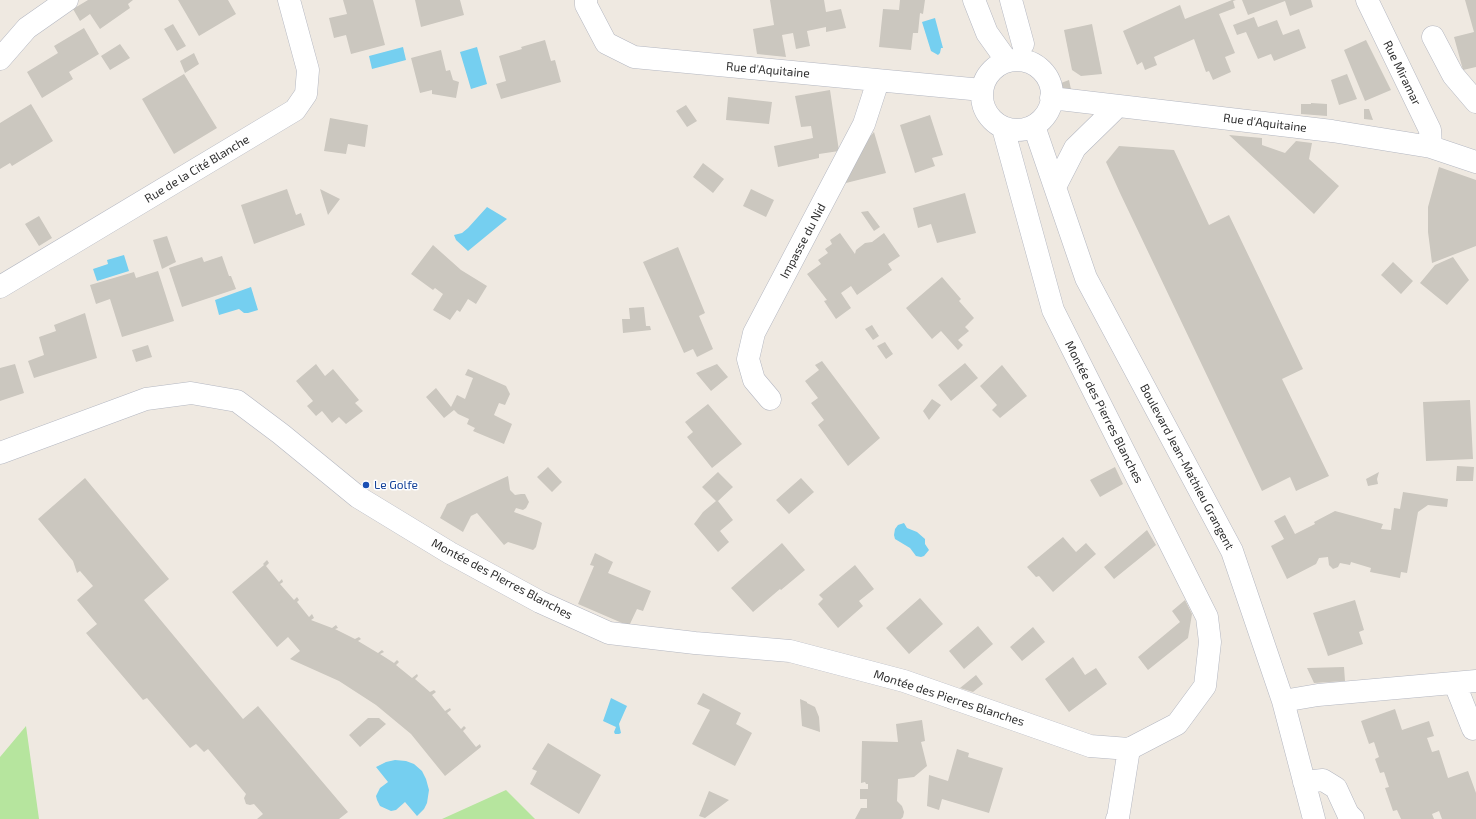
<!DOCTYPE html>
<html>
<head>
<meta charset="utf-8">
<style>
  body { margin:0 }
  canvas { display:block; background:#efe9e1 }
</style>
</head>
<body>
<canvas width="1476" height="819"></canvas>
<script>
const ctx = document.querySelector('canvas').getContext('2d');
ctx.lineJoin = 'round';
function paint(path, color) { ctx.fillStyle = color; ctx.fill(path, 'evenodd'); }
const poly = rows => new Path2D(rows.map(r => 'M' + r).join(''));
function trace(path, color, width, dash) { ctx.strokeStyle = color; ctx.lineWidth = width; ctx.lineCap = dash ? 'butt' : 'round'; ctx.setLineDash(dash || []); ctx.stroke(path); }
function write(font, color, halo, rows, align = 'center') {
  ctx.font = font + ' "Exo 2",sans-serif'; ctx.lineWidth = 3; ctx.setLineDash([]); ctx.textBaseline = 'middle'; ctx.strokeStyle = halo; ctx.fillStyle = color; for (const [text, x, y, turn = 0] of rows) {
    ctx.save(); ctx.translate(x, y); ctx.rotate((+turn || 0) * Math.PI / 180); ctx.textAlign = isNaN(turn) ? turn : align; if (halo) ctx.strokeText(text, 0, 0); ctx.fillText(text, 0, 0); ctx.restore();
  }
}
const green = poly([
  [26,726,39,819,0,819,0,757],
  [506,790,535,819,442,819]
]);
const water = poly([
  [935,18,943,48,941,48,940,53,938,55,931,51,922,22],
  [403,47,406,60,372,69,369,56],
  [477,47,487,84,471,89,460,52],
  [487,207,507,219,468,251,456,240,454,235,462,233,468,228],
  [124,255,129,271,97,281,93,269,108,264,107,260],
  [251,287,258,310,248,313,244,313,239,309,219,315,215,300],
  [904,523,907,528,917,532,925,539,925,544,929,550,924,556,921,557,916,556,910,548,895,539,894,535,895,529,898,525],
  [611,698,627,706,619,724,621,733,619,734,615,734,614,732,616,727,603,721],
  [395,760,406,761,414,764,422,771,426,779,429,790,427,803,424,809,417,816,405,802,396,810,391,811,380,806,377,800,376,796,380,788,388,782,376,767,386,762]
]);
const building = poly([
  [88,0,133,0,128,4,130,8,100,29,90,14,80,21,73,9],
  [178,0,228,0,236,14,199,36],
  [343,0,373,0,385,45,351,54,346,35,334,38,329,18,347,14],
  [415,0,460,0,464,15,421,27],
  [770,0,824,0,826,12,841,9,846,28,826,32,826,27,807,31,810,46,796,49,793,33,782,35,786,57,757,54,753,29,774,25],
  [900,0,925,0,923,14,920,13,918,33,913,33,911,50,879,47,883,9,899,10],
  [1232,0,1236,0,1233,1,1235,8,1219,14,1235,53,1225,57,1231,72,1213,80,1209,71,1206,72,1194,39,1154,57,1157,65,1145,70,1142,62,1137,65,1123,31,1180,5,1185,19],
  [1242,0,1311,0,1313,7,1290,16,1285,1,1248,15],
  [1465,0,1476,0,1476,67,1463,70,1454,37,1474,32],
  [1254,17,1258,27,1277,20,1283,35,1299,29,1306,48,1274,61,1271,54,1258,59,1246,32,1237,35,1233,25],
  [173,24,186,46,177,51,164,29],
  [1092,24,1102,74,1081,76,1072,70,1064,30],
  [84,28,99,54,69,72,73,79,42,98,27,72,58,53,54,46],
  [545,40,551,61,555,60,561,82,501,99,496,84,506,81,499,56,522,49,521,47],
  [1366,40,1391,90,1365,101,1344,50],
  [120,44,130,58,110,70,101,56],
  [441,50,446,71,450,70,453,80,459,82,456,98,432,94,432,90,420,93,411,58],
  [194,53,199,64,185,73,180,61],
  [184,74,217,128,174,154,142,99],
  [1347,74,1357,99,1339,105,1331,80],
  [1069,80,1072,94,1064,94,1061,83],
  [830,90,839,151,819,154,819,158,778,167,774,146,813,138,811,126,801,127,795,96],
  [728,97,772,102,769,124,726,120],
  [1311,103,1327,104,1327,116,1301,114,1301,104,1311,104],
  [31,104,53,141,12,166,10,163,0,169,0,123],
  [686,105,697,121,687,127,676,111],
  [1364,109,1369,109,1373,120,1364,119],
  [930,115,943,155,932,158,935,166,915,173,900,125],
  [330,118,368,125,365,147,348,144,346,154,324,151],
  [874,132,886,173,838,185,856,152],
  [1229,135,1262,138,1262,145,1285,153,1296,141,1312,143,1309,159,1339,186,1314,214],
  [1119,146,1174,150,1209,225,1229,215,1303,369,1282,379,1329,476,1296,491,1290,477,1262,491,1120,193,1106,162],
  [703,163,724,179,713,193,693,177],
  [1439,167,1476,180,1476,246,1432,263,1428,232,1428,207],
  [287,189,296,215,301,213,305,225,254,244,241,205],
  [320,189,340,199,328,215],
  [751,189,774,200,766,217,743,206],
  [965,193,976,233,937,243,931,224,918,228,913,208],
  [868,211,880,227,874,231,861,212],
  [39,216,52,238,39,246,25,224],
  [840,233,855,254,856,250,865,243,872,242,884,233,900,256,888,264,892,270,857,295,851,286,841,293,851,308,836,319,824,301,827,300,807,274,821,264,818,260,828,253,825,249,832,244,830,240],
  [167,236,176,262,162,269,153,240],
  [433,245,461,270,487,286,476,304,468,299,460,312,457,310,450,320,433,310,443,294,435,288,433,290,411,274],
  [678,247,705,313,699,316,713,349,697,357,693,349,684,353,643,262],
  [222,256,229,276,231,276,236,289,182,307,169,268,202,257,204,262],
  [1453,257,1469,280,1447,305,1420,283,1435,265],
  [1393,262,1413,281,1401,294,1381,275],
  [158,271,174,321,122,337,110,299,96,304,90,285,134,272,136,278],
  [942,277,961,299,959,301,974,318,965,327,969,331,958,340,963,345,958,350,941,331,932,339,906,308],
  [644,307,646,326,650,326,651,330,623,333,622,319,630,319,629,308],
  [85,313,97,358,34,378,28,361,44,355,39,337,56,331,54,325],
  [872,325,879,336,873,340,865,329],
  [885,342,893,354,886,359,877,346],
  [148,345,152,357,136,362,132,350],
  [822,361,880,438,848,466,818,425,824,420,811,403,818,398,805,381,819,370,815,365],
  [965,363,978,378,951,401,938,385],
  [15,364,24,393,0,401,0,368],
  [316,364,325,376,333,369,359,400,355,403,363,411,346,424,339,417,332,423,322,411,316,416,307,406,313,401,296,381],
  [717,364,728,377,711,391,696,373],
  [1002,365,1027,396,1000,418,992,410,997,405,980,386],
  [468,369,506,386,510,394,505,405,499,403,494,415,512,424,504,444,473,431,475,428,467,424,469,419,458,414,454,410,444,418,426,397,436,388,451,407,457,395,465,399,473,378,465,375],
  [932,399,941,405,929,420,923,411],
  [1470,400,1473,459,1426,461,1423,402],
  [708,404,742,444,712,468,687,437,693,432,685,422],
  [1457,466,1474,467,1473,481,1456,481],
  [548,467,562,482,552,492,537,477],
  [1115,467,1123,484,1100,497,1090,480],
  [718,472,733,487,718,501,733,520,720,531,729,542,718,552,694,524,703,512,716,501,702,487],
  [1379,472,1377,479,1378,484,1368,486,1366,479],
  [508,476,510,490,515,495,521,494,525,494,529,502,526,508,523,510,516,508,514,512,539,521,542,523,536,547,533,550,508,542,504,545,477,513,471,516,463,532,440,518,447,504],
  [85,478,169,579,144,600,243,719,258,706,348,812,339,819,257,819,263,814,254,804,250,805,246,804,244,798,246,794,208,749,204,752,196,744,190,748,147,698,143,700,86,633,97,624,77,600,93,586,80,571,77,573,73,561,38,519],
  [801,478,814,492,789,514,776,500],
  [1403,492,1448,499,1447,507,1428,505,1418,512,1407,573,1401,572,1400,578,1370,572,1371,568,1351,562,1350,565,1340,563,1338,567,1333,569,1329,565,1328,557,1319,558,1316,564,1287,579,1271,546,1284,539,1274,521,1285,515,1295,534,1315,524,1314,522,1335,511,1383,524,1381,529,1391,530,1394,508,1400,509],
  [1147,530,1156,545,1114,579,1104,567],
  [1063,537,1076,552,1086,543,1096,554,1053,592,1039,576,1036,577,1027,567],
  [782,543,805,570,781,590,780,589,753,612,731,588],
  [595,553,613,562,608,573,651,591,643,611,637,609,629,626,578,604,594,566,590,565],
  [267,560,269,563,266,566,279,582,282,579,283,582,280,584,294,600,297,597,299,600,297,602,309,617,312,614,314,618,311,620,332,628,336,625,338,628,335,629,355,639,359,637,361,639,358,641,378,653,382,650,384,652,380,654,394,663,397,660,399,662,396,665,412,678,417,674,418,676,415,679,430,692,434,690,436,692,432,695,445,711,450,708,451,710,447,713,461,729,464,726,466,728,463,731,476,747,480,744,481,747,445,776,411,734,376,705,339,681,290,659,300,651,288,637,277,647,232,592,264,565,263,564],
  [855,565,874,589,859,601,863,606,838,628,818,604,823,599,819,595],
  [920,598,943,624,909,654,886,628],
  [1185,600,1192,614,1188,638,1148,670,1138,657,1180,622,1172,611],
  [1355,600,1364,630,1359,632,1363,644,1328,656,1313,613],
  [978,626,993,644,964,669,949,651],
  [1033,627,1045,642,1022,661,1010,647],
  [1073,657,1085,675,1096,668,1107,684,1069,712,1045,679],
  [1344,667,1345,681,1314,683,1307,668],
  [976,675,983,684,973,692,960,688],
  [703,693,741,713,736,724,752,733,735,766,692,744,710,710,697,704],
  [800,699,807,702,807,703,815,707,819,717,820,732,802,726],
  [1395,709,1402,730,1429,721,1434,736,1427,738,1432,752,1439,750,1448,778,1468,771,1476,793,1476,819,1442,819,1439,811,1432,814,1434,819,1401,819,1397,810,1393,811,1385,788,1389,787,1384,772,1380,773,1375,759,1379,757,1374,742,1369,744,1361,721],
  [368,718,379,718,386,724,360,747,349,735],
  [922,720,925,741,921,742,927,766,914,777,898,779,897,801,902,806,904,812,903,817,901,819,855,819,861,808,867,808,867,799,860,799,860,789,868,789,868,784,866,784,865,782,861,783,862,741,898,742,896,724],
  [548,743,601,775,579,814,530,784,537,771,532,769],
  [957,749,969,753,968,757,1003,768,989,813,942,799,939,810,927,806,929,775,948,781],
  [709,791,729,800,705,818,699,816]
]);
const minor = poly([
  [586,0,586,5,606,43,634,57,982,90],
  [974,0,987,33,1007,61],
  [1011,0,1023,44],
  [1367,0,1430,130,1431,147],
  [1433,37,1453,75,1476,102],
  [0,59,27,28,67,0],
  '982 95a35 35 0 1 1 70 0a35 35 0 1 1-70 0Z',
  [1051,98,1332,131,1431,147,1476,162],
  [1034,126,1086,278,1232,551,1283,701,1314,819],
  [1055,187,1075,148,1118,106],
  [0,287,295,110,306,94,308,70,289,0],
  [770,399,754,380,748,359,754,333,864,124,878,81],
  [0,453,146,399,191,393,237,401,281,434,358,497,450,553,540,602,609,633,695,643,790,651,904,681,1090,746,1129,749,1177,724,1205,686,1210,642,1207,617,1053,310,1003,128],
  [1455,684,1473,729],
  [1283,701,1318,695,1476,681],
  [1304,782,1323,780,1336,788,1348,814,1353,819],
  [1117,819,1118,818,1129,749]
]);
const markers = [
  [366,485,4,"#1a4fb4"]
];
const streetNames = [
  ["Rue d'Aquitaine",768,70,5],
  ["Rue Miramar",1402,73,64],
  ["Rue d'Aquitaine",1265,123,7],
  ["Rue de la Cité Blanche",197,169,-31],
  ["Impasse du Nid",803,241,-62],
  ["Montée des Pierres Blanches",1104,412,63],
  ["Boulevard Jean-Mathieu Grangent",1187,467,62],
  ["Montée des Pierres Blanches",502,579,28],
  ["Montée des Pierres Blanches",949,698,18]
];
const transitNames = [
  ["Le Golfe",374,485]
];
paint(green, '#b6e59e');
paint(water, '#75cff0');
paint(building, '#cbc7bf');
trace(minor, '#b4b7c1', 23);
trace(minor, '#fff', 22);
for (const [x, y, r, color] of markers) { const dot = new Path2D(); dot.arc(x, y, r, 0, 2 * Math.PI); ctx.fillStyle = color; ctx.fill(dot); trace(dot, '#fff', 1.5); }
write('12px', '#2e2e2e', '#fff', streetNames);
write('12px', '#164399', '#fff', transitNames, 'left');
</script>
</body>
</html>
